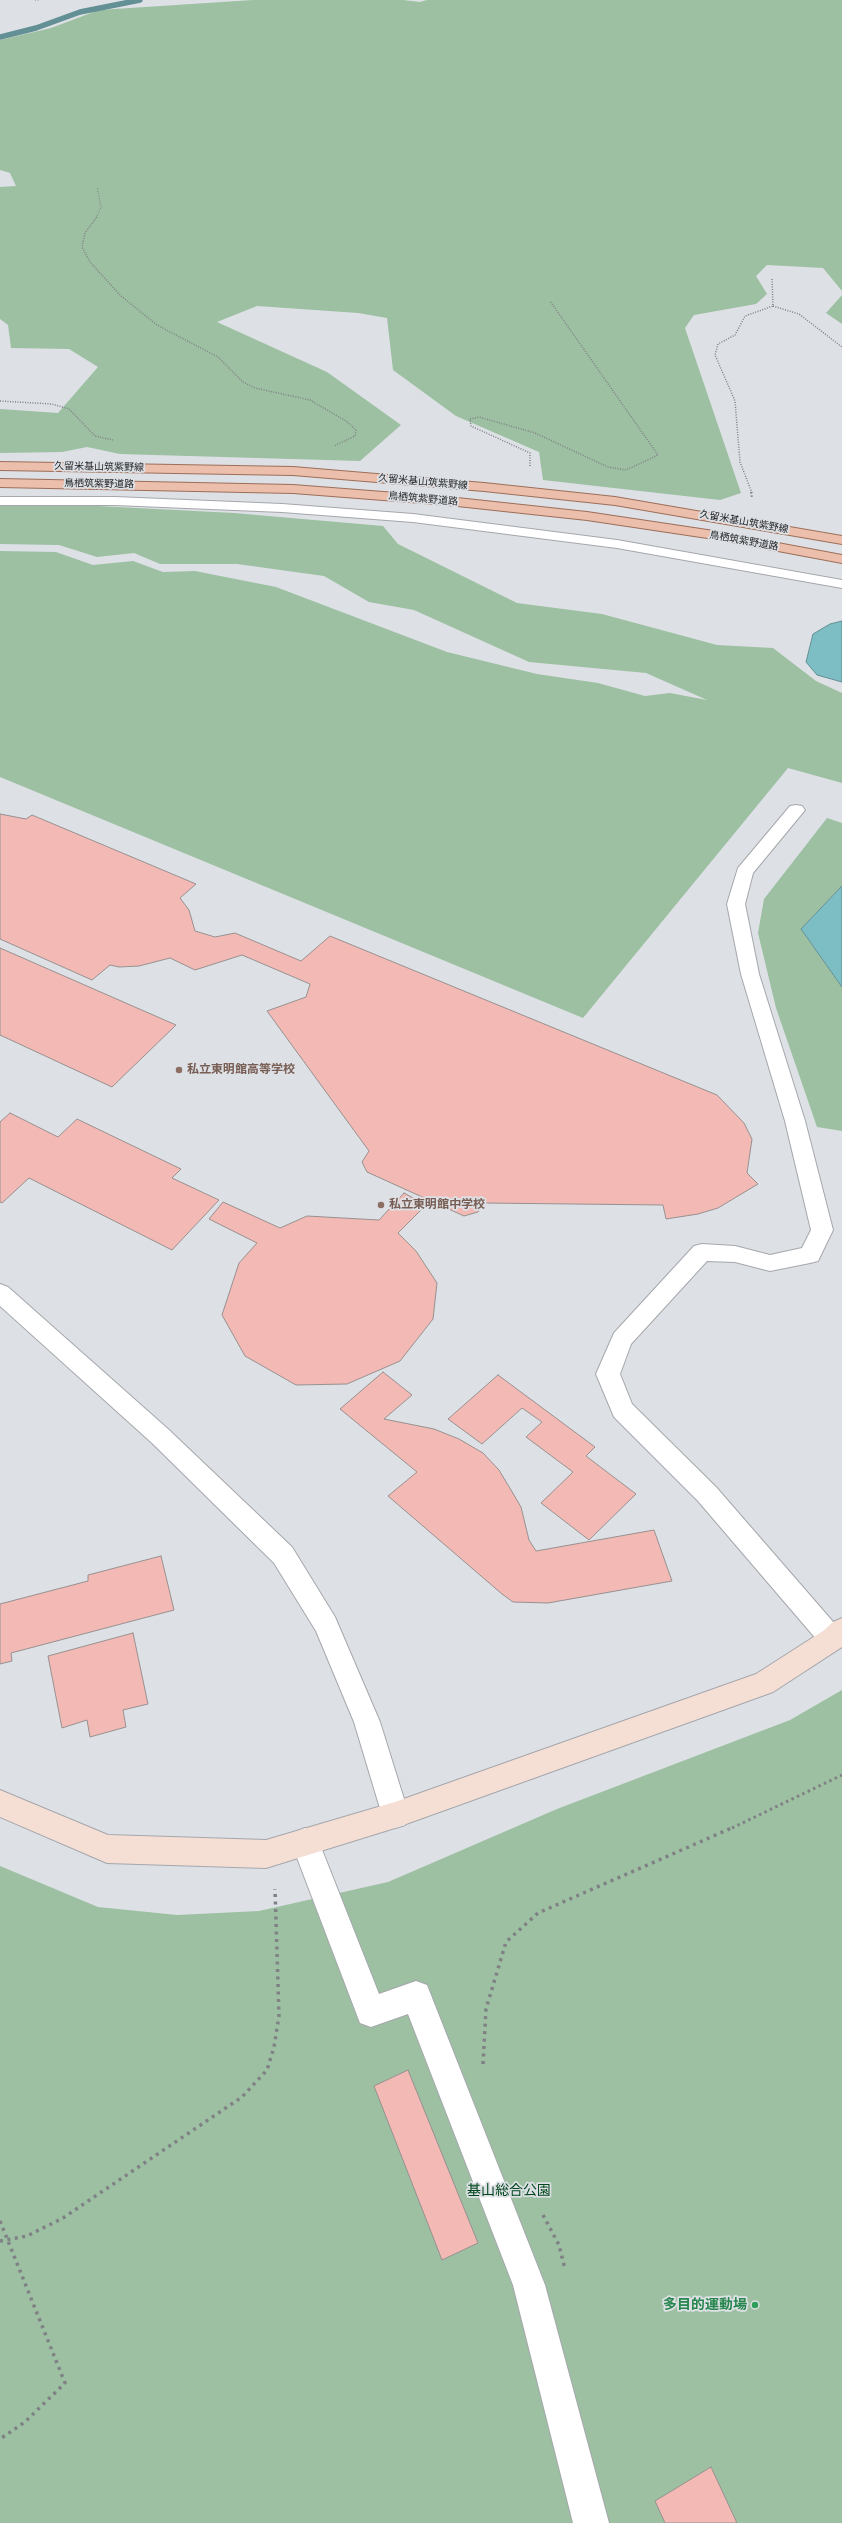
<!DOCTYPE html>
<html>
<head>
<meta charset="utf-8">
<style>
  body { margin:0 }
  canvas { display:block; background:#dde0e5 }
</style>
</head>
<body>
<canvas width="842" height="2523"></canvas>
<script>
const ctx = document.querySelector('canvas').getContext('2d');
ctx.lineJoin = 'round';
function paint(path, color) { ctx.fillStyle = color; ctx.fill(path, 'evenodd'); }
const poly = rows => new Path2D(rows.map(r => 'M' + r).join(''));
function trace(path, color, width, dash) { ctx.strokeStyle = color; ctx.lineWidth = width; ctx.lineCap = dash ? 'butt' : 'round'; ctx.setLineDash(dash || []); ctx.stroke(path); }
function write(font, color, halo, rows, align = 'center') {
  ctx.font = font + ' "PT Sans","Noto Sans JP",sans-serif'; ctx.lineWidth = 3.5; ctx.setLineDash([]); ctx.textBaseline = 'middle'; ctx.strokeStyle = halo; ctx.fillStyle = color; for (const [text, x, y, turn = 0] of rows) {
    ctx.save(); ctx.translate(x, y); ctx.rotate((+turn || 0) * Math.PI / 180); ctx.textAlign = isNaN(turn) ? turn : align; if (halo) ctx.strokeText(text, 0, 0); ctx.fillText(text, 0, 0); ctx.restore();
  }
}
const green = poly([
  [253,0,403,0,420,2,427,0,842,0,842,291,823,268,767,265,756,276,767,294,756,304,694,315,685,328,741,493,720,500,543,480,539,452,456,416,393,370,387,318,358,313,257,306,217,322,327,372,401,425,360,461,120,454,87,447,62,452,0,453,0,409,58,413,98,367,69,349,11,348,8,325,0,319,0,187,16,186,10,173,0,170,0,40,51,28,99,10],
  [842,295,842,324,826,313],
  [0,504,79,505,234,513,383,526,398,544,517,603,602,614,717,645,773,648,816,681,842,693,842,783,788,768,583,1018,0,777,0,551,56,552,93,565,133,561,163,572,195,571,276,587,447,652,537,674,598,683,645,696,670,693,707,700,646,673,529,662,414,610,369,602,324,576,237,564,160,564,134,553,97,557,59,545,0,544],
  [827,818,842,823,842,886,801,929,842,987,842,1131,817,1127,776,1008,758,933,764,899],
  [842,1690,842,2523,0,2523,0,1866,98,1907,177,1915,259,1911,388,1882,557,1809,790,1720]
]);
const water = poly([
  [842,621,842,682,817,675,806,662,813,634,830,624,842,621],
  [842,886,842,987,801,929,842,886]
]);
const stream = poly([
  [0,37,36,28,80,12,140,0]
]);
const building = poly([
  [0,814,26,819,32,815,196,884,180,898,189,910,195,931,215,937,235,933,301,961,330,936,717,1095,744,1123,752,1139,747,1173,758,1184,718,1208,698,1214,666,1219,663,1205,483,1203,478,1212,464,1216,367,1172,362,1162,369,1151,267,1011,306,997,310,984,242,955,195,970,170,958,139,966,119,967,110,965,92,980,0,939,0,814],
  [0,948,176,1025,112,1087,0,1035,0,948],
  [10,1113,58,1137,77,1119,181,1169,172,1178,219,1200,172,1250,29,1178,2,1203,0,1202,0,1122,10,1113],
  [404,1193,426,1205,398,1233,416,1251,437,1283,433,1319,400,1361,347,1384,296,1385,245,1356,222,1315,239,1263,257,1243,209,1219,223,1202,280,1228,307,1216,379,1220,404,1193],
  [383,1372,412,1395,384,1419,434,1429,459,1439,483,1453,499,1470,511,1490,521,1507,529,1540,536,1551,654,1530,672,1581,548,1603,513,1602,502,1594,388,1496,417,1472,340,1409,383,1372],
  [498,1375,595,1447,586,1456,636,1494,589,1540,541,1503,573,1472,526,1437,542,1422,522,1408,482,1444,448,1419,498,1375],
  [161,1556,174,1610,11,1653,12,1661,0,1664,0,1604,88,1581,88,1575,161,1556],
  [133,1633,148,1704,123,1710,126,1727,90,1737,87,1720,62,1728,48,1656,133,1633],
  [408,2070,478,2243,442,2260,374,2086,408,2070],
  [711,2467,737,2523,665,2523,655,2501,711,2467]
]);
const pathFar4 = poly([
  [35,0,40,0],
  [96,218,101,207,97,187]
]);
const pathFar3 = poly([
  [97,217,85,233,82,247,90,262,121,296,157,325,218,357,243,382,255,388,310,400,346,421,356,430,355,436,334,446],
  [773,306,799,314,842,347],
  [0,401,52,404,69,409,95,436,113,440],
  [530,466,530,453,471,426,470,419,479,417,535,433,608,467,626,470,658,455,550,301],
  [752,493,740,462,735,401,715,355,718,344,735,335,745,316,773,306,772,278]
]);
const pathFar2 = poly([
  [751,492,752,498]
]);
const pathFar1 = poly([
  [732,1828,842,1775]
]);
const path = poly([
  [483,2064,486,2009,506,1942,538,1913,734,1827],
  [543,2215,559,2245,565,2269],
  [0,2221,65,2383,25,2422,0,2439],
  [0,2241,27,2236,63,2218,242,2097,267,2070,274,2047,279,2016,275,1889]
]);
const lane = poly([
  [796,805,802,806,805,810,753,873,745,904,759,974,805,1121,833,1230,818,1261,810,1263,770,1271,735,1262,707,1261,631,1344,620,1374,632,1404,716,1487,841,1631,842,1646,832,1651,823,1647,698,1501,614,1417,596,1374,614,1333,694,1246,702,1244,735,1246,770,1255,802,1248,811,1230,785,1121,741,974,727,904,738,868,790,806,796,805],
  [0,1284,8,1287,168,1429,292,1547,335,1617,380,1722,409,1815,405,1825,395,1828,385,1825,354,1722,316,1631,274,1563,152,1443,0,1306,0,1284],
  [305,1828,315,1832,379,1994,416,1981,427,1985,545,2285,609,2523,573,2523,513,2285,408,2014,371,2027,360,2023,291,1842,295,1832,305,1828]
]);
const street = poly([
  [0,497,115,497,282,504,413,514,617,540,842,580,842,588,617,548,413,522,282,512,115,505,0,505,0,497]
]);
const secondary = poly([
  [842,1618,842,1647,773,1692,395,1828,266,1868,107,1863,0,1817,0,1790,108,1835,266,1840,395,1802,756,1674,823,1631,833,1622,842,1618]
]);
const primary = poly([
  [0,462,293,467,484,483,615,497,842,536,842,544,615,505,484,491,293,475,0,470,0,462],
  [0,479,293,485,448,497,587,512,714,531,842,555,842,563,714,539,587,520,448,505,293,493,0,487,0,479]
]);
const markers = [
  [179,1070,4,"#8d6e63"],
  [381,1205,4,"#8d6e63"],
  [755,2305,4,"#2e9e5b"]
];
const farStreetnames = [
  ["久留米基山筑紫野線",99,467,1],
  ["久留米基山筑紫野線",423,482,5],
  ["鳥栖筑紫野道路",99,484,1],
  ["鳥栖筑紫野道路",423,499,5],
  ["久留米基山筑紫野線",744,522,10],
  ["鳥栖筑紫野道路",744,541,10]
];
const educationNames = [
  ["私立東明館高等学校",187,1070],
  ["私立東明館中学校",389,1205]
];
const nearParknames = [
  ["基山総合公園",509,2191]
];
const nearLeisurenames = [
  ["多目的運動場",747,2305]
];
paint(green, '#9dc0a2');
paint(water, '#7dbec4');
trace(water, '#639095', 1);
trace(stream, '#639095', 5.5);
paint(building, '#f2b9b5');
trace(building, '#979190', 1);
trace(lane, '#a5a7ac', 2);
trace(street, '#a5a7ac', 2);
trace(secondary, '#a5a7ac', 2);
trace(primary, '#9d6e59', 2);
trace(pathFar4, '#7f8185', 1, [1, 1.5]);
trace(pathFar3, '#7f8185', 1.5, [1, 1.5]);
trace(pathFar2, '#7f8185', 2, [1.5, 2]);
trace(pathFar1, '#7f8185', 3, [2.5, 3.5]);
trace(path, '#7f8185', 3.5, [3, 4.5]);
paint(lane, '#fff');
paint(street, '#fff');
paint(secondary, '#f5dfd5');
paint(primary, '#ebbfac');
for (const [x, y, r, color] of markers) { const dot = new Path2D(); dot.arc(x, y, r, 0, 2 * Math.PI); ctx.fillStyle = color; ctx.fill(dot); trace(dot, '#dde0e5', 1.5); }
write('10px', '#252628', '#dde0e5', farStreetnames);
write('bold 12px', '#785e54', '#dde0e5', educationNames, 'left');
write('14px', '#01471c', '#dde0e5', nearParknames);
write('bold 14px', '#27864d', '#dde0e5', nearLeisurenames, 'right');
</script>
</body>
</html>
